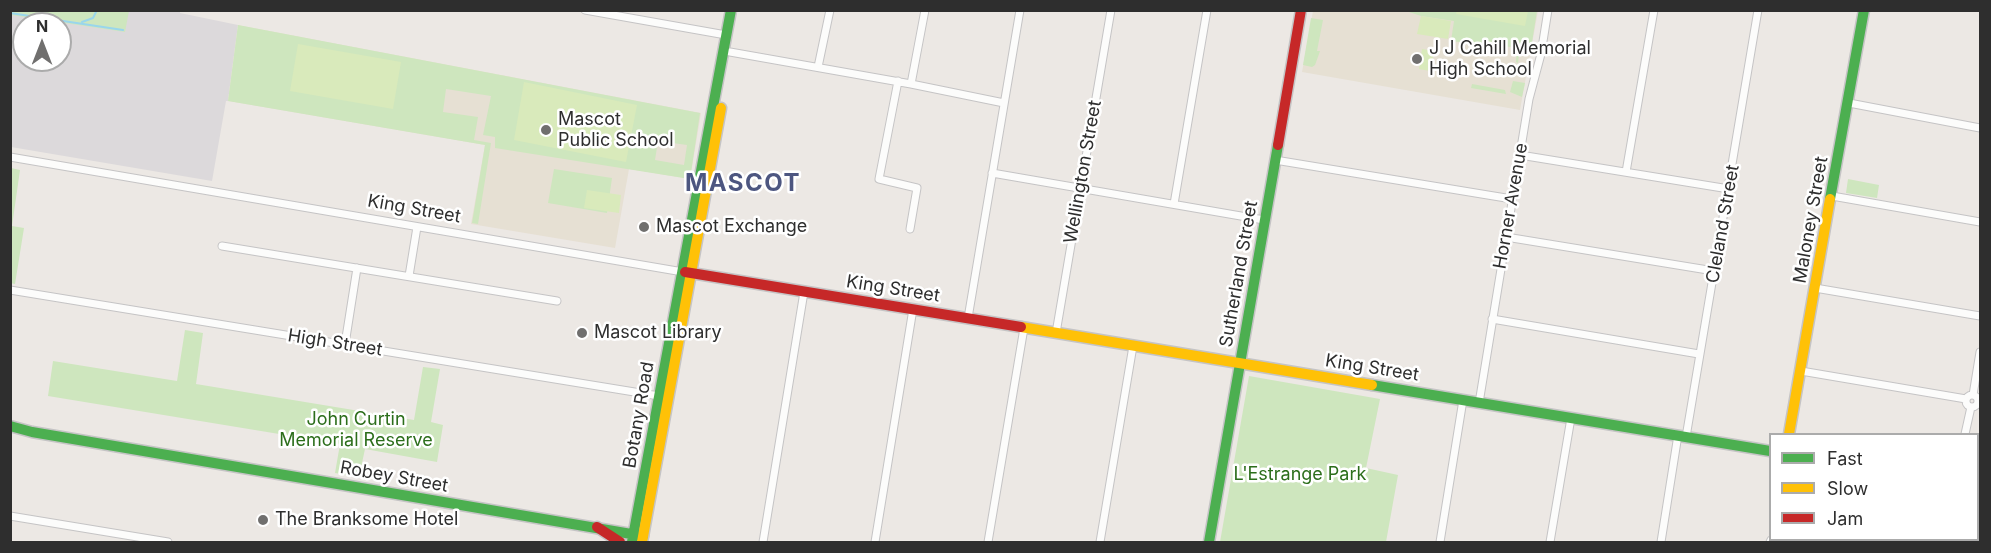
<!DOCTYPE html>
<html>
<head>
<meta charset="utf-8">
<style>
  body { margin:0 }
  #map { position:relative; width:1991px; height:553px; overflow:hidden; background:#ece8e4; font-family:Inter,sans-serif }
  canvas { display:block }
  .frame { position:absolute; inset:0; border:12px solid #2e2e2e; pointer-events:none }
  .legend { position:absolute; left:1769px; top:433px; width:210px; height:108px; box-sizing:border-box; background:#fff; border:2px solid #ababab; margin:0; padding:8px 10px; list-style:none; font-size:18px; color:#2e2e2e }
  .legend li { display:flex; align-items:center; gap:12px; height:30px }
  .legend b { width:30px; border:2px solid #ababab }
  .north { position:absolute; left:12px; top:12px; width:60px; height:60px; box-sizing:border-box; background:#fff; border:2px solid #ababab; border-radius:50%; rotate:0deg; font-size:16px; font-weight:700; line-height:24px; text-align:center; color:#2e2e2e }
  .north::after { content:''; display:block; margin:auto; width:21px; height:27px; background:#706f6e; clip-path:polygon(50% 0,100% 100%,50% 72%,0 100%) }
</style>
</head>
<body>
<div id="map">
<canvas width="1991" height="553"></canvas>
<div class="frame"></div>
<ul class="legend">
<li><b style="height:8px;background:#4caf50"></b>Fast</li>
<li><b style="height:8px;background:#ffc107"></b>Slow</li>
<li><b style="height:8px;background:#c62828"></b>Jam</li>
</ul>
<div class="north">N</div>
</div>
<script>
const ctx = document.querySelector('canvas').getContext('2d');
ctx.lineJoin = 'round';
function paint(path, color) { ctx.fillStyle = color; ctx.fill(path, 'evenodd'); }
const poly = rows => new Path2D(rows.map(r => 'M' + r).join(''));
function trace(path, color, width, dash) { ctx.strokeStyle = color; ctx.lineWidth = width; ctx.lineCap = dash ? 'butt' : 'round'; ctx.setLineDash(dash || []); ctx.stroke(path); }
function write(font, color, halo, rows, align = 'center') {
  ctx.font = font + ' Inter,sans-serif'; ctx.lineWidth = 5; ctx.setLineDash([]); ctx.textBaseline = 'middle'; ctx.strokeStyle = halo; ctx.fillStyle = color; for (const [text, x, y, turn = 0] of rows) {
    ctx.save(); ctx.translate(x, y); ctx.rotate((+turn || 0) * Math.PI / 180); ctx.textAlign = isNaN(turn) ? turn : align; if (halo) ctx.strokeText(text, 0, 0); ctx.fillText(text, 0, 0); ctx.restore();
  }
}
const industrial = poly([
  [10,11,180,11,180,13,238,25,228,101,226,101,212,181,11,147],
  [24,24,60,24,60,60,24,60]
]);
const education = poly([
  [1313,11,1538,11,1520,110,1302,72],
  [238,25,701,113,690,179,629,169,615,248,471,224,485,145,228,101]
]);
const green = poly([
  [1409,10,1537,11,1530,55,1519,54,1518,63,1516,62,1517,48,1484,43,1483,45,1451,41,1454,21,1421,16,1409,12],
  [10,11,11,10,129,11,125,32,11,15],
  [1311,18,1323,20,1317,51,1320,51,1319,54,1315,65,1312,67,1303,65],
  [238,25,700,113,690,179,495,148,495,137,483,135,491,96,446,89,443,112,478,117,474,140,491,143,478,224,472,223,485,145,228,101],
  [658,141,687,145,684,165,655,160],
  [1513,81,1525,83,1522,97,1510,92],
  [1472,84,1505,90,1506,94,1471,88],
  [11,168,20,170,12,226,24,228,15,284,10,283],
  [554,169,612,178,607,213,548,203],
  [1848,179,1879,185,1877,198,1846,193],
  [185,330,203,333,196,384,414,420,423,367,440,369,431,422,443,425,437,462,365,449,359,477,335,473,340,444,48,396,53,361,177,381],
  [1249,376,1380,399,1366,468,1398,475,1386,542,1220,542]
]);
const pitch = poly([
  [1457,10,1528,10,1528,11,1525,26,1456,14],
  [1421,16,1451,21,1448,39,1417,34],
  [298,44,401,62,393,109,290,91],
  [1422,49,1434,51,1430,71,1419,69],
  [524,82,637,105,626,162,514,140],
  [587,190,621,195,619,213,584,208]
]);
const stream = poly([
  [10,13,123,30],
  [82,22,93,18,97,10]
]);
const street = poly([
  [585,10,726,35],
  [730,52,911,84,1004,103],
  [818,67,830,10],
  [898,81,879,179,917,188,910,229],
  [911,84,925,10],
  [1849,103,1980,128],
  [1520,155,1729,189],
  [10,157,683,272],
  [1275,160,1512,199],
  [1626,172,1654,10],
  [992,173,1264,220],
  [1832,196,1980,222],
  [1174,204,1207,10],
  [1506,237,1714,271],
  [222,246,557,301],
  [409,276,417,227],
  [1815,288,1980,316],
  [10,290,659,396],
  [968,318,1020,10],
  [1492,319,1699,354],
  [1056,333,1111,10],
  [345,344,357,268],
  [1801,371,1966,399],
  '1966 401a6 6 0 1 1 12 0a6 6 0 1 1-12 0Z',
  [1973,395,1980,352],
  [1479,403,1529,99,1541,54,1548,10],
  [1965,434,1971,407],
  [1686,437,1758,10],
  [1978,486,1980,486],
  [10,516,168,542],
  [763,542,804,292],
  [875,542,913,309],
  [988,542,1024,328],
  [1100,542,1133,346],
  [1440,542,1463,400],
  [1550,542,1571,418],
  [1661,542,1678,435],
  [1770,542,1771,540],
  [1879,542,1879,540]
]);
const fast = poly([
  [1830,199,1864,10],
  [1372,385,1770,451],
  [10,426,32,432,643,536],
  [632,542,731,10],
  [1209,542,1278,145]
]);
const slow = poly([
  [1021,327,1372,385],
  [1789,434,1830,199],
  [642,542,721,108]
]);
const jam = poly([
  [1278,145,1301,10],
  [685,272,1021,327],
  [597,527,620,542]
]);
const markers = [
  [1417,59,6,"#706f6e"],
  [546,130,6,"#706f6e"],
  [644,227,6,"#706f6e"],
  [582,333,6,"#706f6e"],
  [263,520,6,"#706f6e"]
];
const poiNames = [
  ["J J Cahill Memorial",1429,49],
  ["High School",1429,70],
  ["Mascot",558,120],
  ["Public School",558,141],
  ["Mascot Exchange",656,227],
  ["Mascot Library",594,333],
  ["The Branksome Hotel",275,520]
];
const streetNames = [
  ["Wellington Street",1083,172,-80],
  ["Horner Avenue",1511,206,-80],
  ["King Street",414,209,10],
  ["Maloney Street",1811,220,-80],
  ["Cleland Street",1723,224,-80],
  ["Sutherland Street",1239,274,-80],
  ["King Street",893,289,9],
  ["High Street",335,343,9],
  ["King Street",1372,368,9],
  ["Botany Road",639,415,-80],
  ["Robey Street",394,477,10]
];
const parkNames = [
  ["John Curtin",356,420],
  ["Memorial Reserve",356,441],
  ["L'Estrange Park",1300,475]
];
const districtNames = [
  ["MASCOT",743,184]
];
paint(industrial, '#dcd9db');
paint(education, '#e6e0d3');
paint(green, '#cee6be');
paint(pitch, '#d9eabb');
trace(stream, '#99d6ec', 2);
trace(street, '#c5c4c5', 9);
trace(fast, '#c5c4c5', 13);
trace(slow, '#c5c4c5', 13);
trace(jam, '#c5c4c5', 13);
trace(street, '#fcfcfb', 7);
trace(fast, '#4caf50', 10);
trace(slow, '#ffc107', 10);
trace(jam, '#c62828', 10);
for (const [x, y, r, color] of markers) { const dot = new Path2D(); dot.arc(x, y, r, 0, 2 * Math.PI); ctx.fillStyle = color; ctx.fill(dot); trace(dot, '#fff', 2); }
write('18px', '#2e2e2e', '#fff', poiNames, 'left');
write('18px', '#2e2e2e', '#fff', streetNames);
write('18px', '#2c6e1b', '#fff', parkNames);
ctx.letterSpacing = '1.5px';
write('bold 24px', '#4d5680', '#fff', districtNames);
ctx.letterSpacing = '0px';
</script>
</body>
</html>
